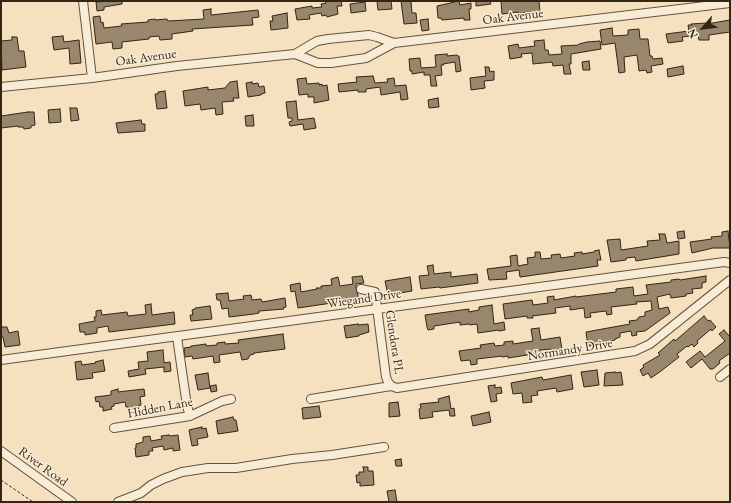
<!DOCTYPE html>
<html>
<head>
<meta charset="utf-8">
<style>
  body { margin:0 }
  #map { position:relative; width:731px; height:503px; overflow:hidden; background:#f5e1c0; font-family:"EB Garamond",serif }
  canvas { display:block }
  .frame { position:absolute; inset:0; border:2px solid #332514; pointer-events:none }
  .north { position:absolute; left:683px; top:8px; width:40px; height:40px; -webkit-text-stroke:3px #f8ecd6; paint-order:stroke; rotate:242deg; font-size:11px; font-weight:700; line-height:16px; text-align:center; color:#332514 }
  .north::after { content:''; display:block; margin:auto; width:14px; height:18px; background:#332514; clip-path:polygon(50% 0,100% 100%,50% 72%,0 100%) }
</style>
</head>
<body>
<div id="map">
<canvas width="731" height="503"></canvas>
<div class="frame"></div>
<div class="north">N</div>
</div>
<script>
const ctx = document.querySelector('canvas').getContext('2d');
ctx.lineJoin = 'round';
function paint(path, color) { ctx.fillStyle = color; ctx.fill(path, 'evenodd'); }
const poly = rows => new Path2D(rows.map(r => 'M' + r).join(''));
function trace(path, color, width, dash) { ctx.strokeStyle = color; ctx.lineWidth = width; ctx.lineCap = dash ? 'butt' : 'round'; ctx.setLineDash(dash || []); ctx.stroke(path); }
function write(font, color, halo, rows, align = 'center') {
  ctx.font = font + ' "EB Garamond",serif'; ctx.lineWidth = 3; ctx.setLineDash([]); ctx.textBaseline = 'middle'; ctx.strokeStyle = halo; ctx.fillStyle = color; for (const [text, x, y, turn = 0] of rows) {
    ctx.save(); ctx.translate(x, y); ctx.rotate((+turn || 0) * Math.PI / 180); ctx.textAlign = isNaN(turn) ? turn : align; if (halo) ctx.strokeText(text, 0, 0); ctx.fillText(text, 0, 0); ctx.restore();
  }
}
const building = poly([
  [108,1,122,1,122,4,104,7,104,10,97,11,96,2,108,1],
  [325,1,341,1,342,6,337,6,338,14,327,17,326,15,322,16,321,13,309,15,310,19,297,20,295,9,312,6,312,8,322,7,321,4,326,3,325,1],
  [377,1,391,1,392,9,378,10,377,1],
  [401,1,411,1,412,13,416,13,417,23,404,24,401,1],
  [459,1,460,5,471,3,471,9,469,9,470,20,464,20,464,18,442,20,441,18,438,18,437,6,459,1],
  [476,1,490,1,491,4,476,6,476,1],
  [501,1,539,1,540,12,531,14,530,12,518,13,518,12,502,14,501,1],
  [365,2,366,11,351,13,350,4,365,2],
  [211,9,211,15,258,10,259,17,252,18,253,25,192,29,193,31,172,34,172,39,160,40,159,36,149,37,149,39,122,42,122,48,113,49,112,42,96,44,93,17,100,16,101,23,103,22,104,28,122,26,121,24,148,22,148,20,155,19,155,20,167,19,168,21,204,19,203,10,211,9],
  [287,13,288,28,271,30,270,21,273,21,272,16,287,13],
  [428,19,429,30,422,31,420,20,428,19],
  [730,20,730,32,709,35,709,40,699,40,698,35,682,37,683,41,668,43,666,34,689,31,688,25,692,25,691,24,707,23,707,24,730,20],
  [612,28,613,36,628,35,628,30,639,29,640,39,648,39,650,56,652,56,653,59,662,58,663,64,651,66,652,72,647,73,646,70,639,71,637,55,624,57,625,72,619,73,615,43,602,45,600,30,612,28],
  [63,36,64,42,79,40,81,63,70,64,69,48,54,50,52,37,63,36],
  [12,37,17,37,19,51,24,51,26,67,2,70,1,41,12,40,12,37],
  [544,40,545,50,548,50,549,55,562,54,561,46,579,45,579,44,587,42,600,41,601,49,571,54,571,64,569,64,571,74,564,74,563,65,553,66,552,62,533,64,532,53,521,54,522,57,510,59,508,46,518,44,519,48,535,46,534,41,544,40],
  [447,54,447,56,457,55,458,56,459,56,461,71,456,72,455,62,443,64,444,65,441,65,442,75,435,76,437,86,431,86,430,75,424,75,424,72,412,74,412,71,410,71,409,59,420,58,421,68,436,67,435,55,447,54],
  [589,61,590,70,583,70,582,62,589,61],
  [683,66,684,74,668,77,667,69,683,66],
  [485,67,489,67,490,72,494,71,494,80,484,81,485,88,471,90,470,78,486,76,485,67],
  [373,76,375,83,388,82,387,79,394,78,395,86,406,85,408,99,401,100,400,92,381,95,380,87,366,89,366,92,358,92,358,90,339,92,338,84,357,82,356,77,373,76],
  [306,78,307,84,319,83,319,85,322,84,322,86,327,85,329,100,314,103,314,97,308,97,308,94,299,95,297,79,306,78],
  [237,81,239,98,233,98,234,101,222,102,223,114,216,115,215,108,201,110,200,104,185,106,183,91,208,87,208,90,225,88,230,82,237,81],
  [252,82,252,84,258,83,259,87,264,86,265,93,261,94,261,95,248,97,246,83,252,82],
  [165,91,167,108,157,109,155,94,158,94,158,92,165,91],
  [438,98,439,107,429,108,428,100,438,98],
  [296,101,298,120,314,118,316,128,304,130,303,124,290,126,289,122,292,121,292,118,288,118,286,102,296,101],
  [70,108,77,108,79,120,71,121,70,108],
  [60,109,61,122,49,123,48,110,60,109],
  [28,112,34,112,35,125,31,126,31,128,24,129,23,127,18,127,18,126,1,128,1,116,28,112],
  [253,115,254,126,246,126,245,116,253,115],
  [141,120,142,124,145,124,145,131,118,133,116,123,141,120],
  [684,231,685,238,678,239,677,232,684,231],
  [728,231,730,248,713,248,692,253,690,242,712,239,711,237,722,236,722,232,728,231],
  [659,234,665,234,667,243,679,241,679,254,636,261,635,257,626,258,626,260,611,262,607,240,620,239,621,250,648,246,647,241,660,240,659,234],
  [599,250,601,260,597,260,598,266,520,277,519,270,506,272,507,279,489,280,487,269,511,266,510,256,517,255,518,266,528,264,527,258,535,257,535,252,540,252,541,259,552,258,551,255,560,254,561,258,575,256,574,253,582,252,582,254,594,252,594,251,599,250],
  [433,265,434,274,451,272,451,277,477,274,478,283,440,288,439,287,421,289,419,276,429,275,427,266,433,265],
  [362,276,364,283,356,284,356,288,359,299,298,308,295,291,291,292,290,285,300,283,301,292,317,289,316,288,321,288,321,286,332,285,331,279,338,277,340,286,353,284,352,277,362,276],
  [706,276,706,282,702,283,702,288,692,289,693,293,686,294,686,296,671,298,670,294,657,297,659,309,668,307,670,313,645,331,636,332,637,335,632,336,631,331,620,333,620,337,615,339,615,340,605,342,605,344,588,346,586,332,630,324,629,321,637,320,639,317,645,316,645,312,652,310,651,301,636,302,637,304,611,307,612,314,607,315,606,311,590,313,591,317,585,318,584,308,570,310,570,306,555,308,556,313,532,316,533,318,527,318,527,316,505,319,503,304,532,300,533,305,548,303,547,297,554,296,554,300,576,296,576,297,616,292,616,289,633,287,634,296,648,294,646,285,671,282,671,280,679,279,680,280,706,276],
  [410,277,412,291,388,295,385,281,410,277],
  [228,293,229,301,244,299,243,296,251,295,252,300,261,299,262,302,285,298,286,307,283,308,284,309,259,311,259,313,254,314,229,317,228,308,222,309,220,300,217,300,216,294,228,293],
  [151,304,152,315,174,312,175,324,109,332,108,326,97,328,97,333,85,335,85,332,80,332,79,324,95,321,94,317,96,317,96,311,101,310,102,315,127,312,128,316,146,314,145,305,151,304],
  [492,305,494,324,504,322,505,330,499,331,499,330,478,333,477,324,470,325,470,324,460,325,460,322,434,326,434,329,428,330,427,327,425,315,469,309,469,312,479,310,479,307,492,305],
  [210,306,212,319,191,321,190,315,193,315,192,310,195,309,195,308,210,306],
  [704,316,708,321,710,320,716,327,712,331,711,329,697,341,698,343,694,347,692,344,688,347,687,346,677,354,679,357,661,371,651,378,648,373,643,376,640,370,644,367,643,365,660,355,658,353,674,339,675,341,704,316],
  [358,324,358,325,368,324,369,332,359,335,359,336,346,338,344,326,358,324],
  [1,327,7,327,9,333,18,331,20,345,5,347,3,337,1,337,1,327],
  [539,328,541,340,560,337,562,350,551,351,551,349,540,350,540,353,508,358,508,356,502,357,502,356,477,359,477,364,471,365,470,360,461,361,459,351,481,348,480,345,494,343,495,346,504,345,504,342,513,341,513,344,533,341,531,329,539,328],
  [724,330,730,337,730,353,719,361,720,363,713,369,710,369,702,359,691,368,686,362,700,351,705,357,725,341,719,334,724,330],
  [283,334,285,349,254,353,254,354,250,355,248,359,242,360,240,352,219,355,220,362,214,363,213,356,193,359,192,356,185,357,184,348,191,347,191,346,206,344,206,346,217,345,217,343,225,342,225,344,239,343,238,340,283,334],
  [163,350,164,363,170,362,171,371,164,372,164,367,145,369,146,374,129,377,128,371,139,369,138,362,148,361,147,352,163,350],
  [103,360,105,371,92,373,93,378,77,380,75,362,81,361,82,365,96,363,95,362,103,360],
  [597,370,599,385,584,387,581,372,597,370],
  [615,372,615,373,621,372,623,385,604,386,605,373,615,372],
  [208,373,210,388,198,390,195,375,208,373],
  [571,375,573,389,557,392,556,388,537,391,538,395,531,396,532,402,523,403,522,393,513,394,511,383,542,377,543,380,571,375],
  [216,385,217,391,211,392,210,386,216,385],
  [495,385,495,388,501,387,502,393,496,394,497,401,491,402,488,386,495,385],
  [118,389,118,392,144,389,145,396,140,397,141,405,138,406,139,408,129,410,128,407,126,407,125,402,114,404,114,406,111,407,112,409,103,411,103,407,100,407,99,401,96,402,95,397,111,395,111,391,118,389],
  [449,396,451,409,454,408,455,416,450,416,449,410,432,412,433,417,420,419,419,409,421,408,420,404,439,402,438,399,449,396],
  [398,402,400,416,389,417,389,403,398,402],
  [319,406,321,417,303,419,302,408,319,406],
  [489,412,491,422,473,426,471,416,489,412],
  [233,417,234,420,236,420,238,431,218,434,216,421,233,417],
  [202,427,202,429,206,428,208,437,197,439,198,445,192,446,189,430,202,427],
  [169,435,170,436,178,435,180,450,173,451,173,448,164,450,163,446,152,448,153,451,149,451,149,455,136,457,135,448,136,448,136,444,143,442,143,437,150,436,151,441,162,439,161,436,169,435],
  [401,459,402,466,396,466,395,460,401,459],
  [363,467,368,467,368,471,373,471,374,485,360,486,360,482,357,483,356,475,359,475,359,472,364,472,363,467],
  [395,490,397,502,389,502,387,491,395,490]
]);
const path = poly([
  [1,480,33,502]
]);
const minor = poly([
  [83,1,92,78],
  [295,54,317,41,328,39,369,35,377,37,394,43],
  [1,87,92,78,177,66,295,54,318,63,331,63,366,58,394,43,730,3],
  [361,289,375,292,386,377,388,382,391,386,397,388,635,351,650,344,730,280],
  [177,337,187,406,190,416],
  [1,360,724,262,730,263],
  [720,377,730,369],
  [311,399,391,386],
  [114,428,190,416,222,401,231,399],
  [1,451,72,502],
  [118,502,141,493,151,485,163,479,182,472,208,468,236,468,292,459,332,455,384,447]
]);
const streetNames = [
  ["Oak Avenue",513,17,-7],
  ["Oak Avenue",146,58,-8],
  ["Wiegand Drive",364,299,-8],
  ["Glendora PL",394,342,81],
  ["Normandy Drive",570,350,-9],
  ["Hidden Lane",160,408,-11],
  ["River Road",43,467,36]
];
paint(building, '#98876d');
trace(building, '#332514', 1);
trace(minor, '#64543f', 10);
trace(path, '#332514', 1, [3, 2]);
trace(minor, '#f8ecd6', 8);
write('13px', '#332514', '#f8ecd6', streetNames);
</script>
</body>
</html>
